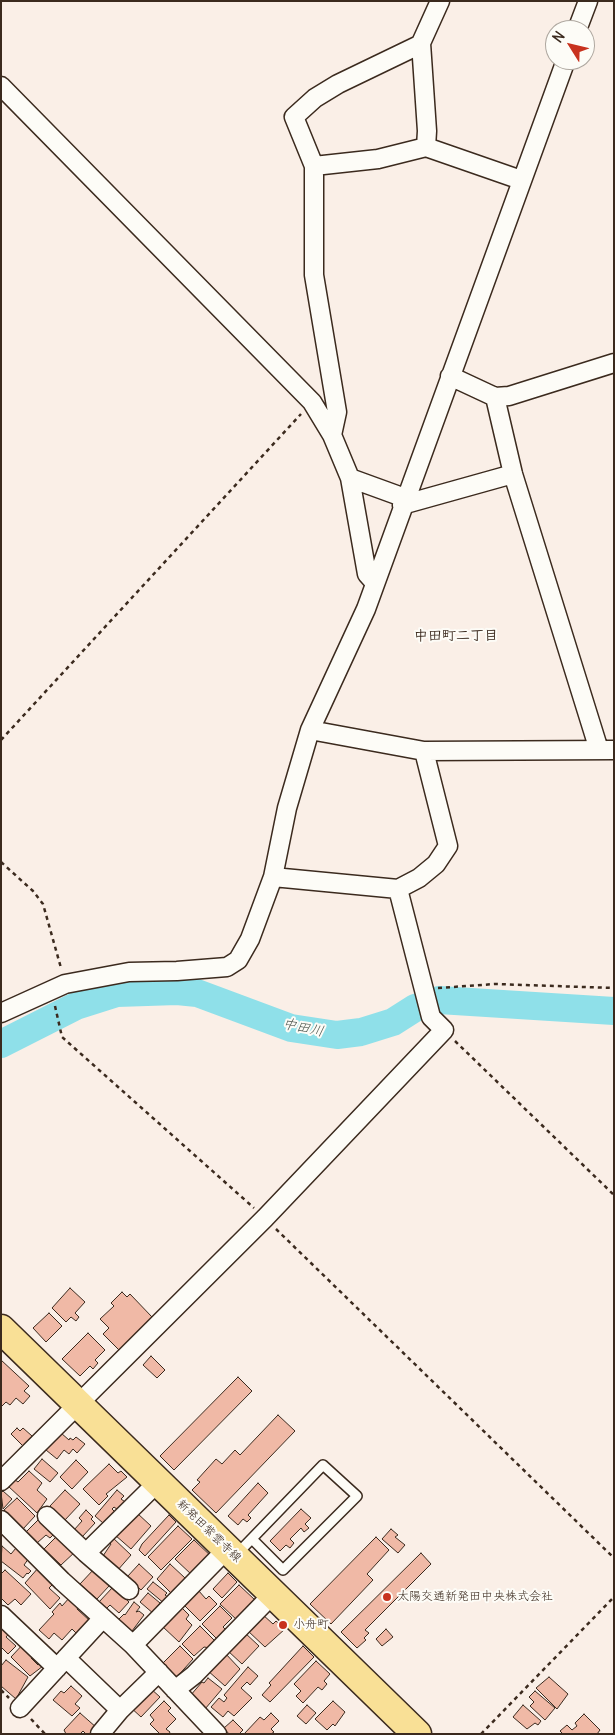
<!DOCTYPE html>
<html>
<head>
<meta charset="utf-8">
<style>
  body { margin:0 }
  #map { position:relative; width:615px; height:1735px; overflow:hidden; background:#faefe7; font-family:Delius,sans-serif }
  canvas { display:block }
  .frame { position:absolute; inset:0; border:2px solid #3b2a1e; pointer-events:none }
  .north { position:absolute; left:545px; top:20px; width:50px; height:50px; box-sizing:border-box; background:#fdfcf7; border:1px solid #afa8a0; border-radius:50%; rotate:306deg; font-size:14px; font-weight:700; line-height:20px; text-align:center; color:#3b2a1e }
  .north::after { content:''; display:block; margin:auto; width:18px; height:22px; background:#c8321e; clip-path:polygon(50% 0,100% 100%,50% 72%,0 100%) }
</style>
</head>
<body>
<div id="map">
<canvas width="615" height="1735"></canvas>
<div class="frame"></div>
<div class="north">N</div>
</div>
<script>
const ctx = document.querySelector('canvas').getContext('2d');
ctx.lineJoin = 'round';
const poly = rows => new Path2D(rows.map(r => 'M' + r).join(''));
function trace(path, color, width, dash) { ctx.strokeStyle = color; ctx.lineWidth = width; ctx.lineCap = dash ? 'butt' : 'round'; ctx.setLineDash(dash || []); ctx.stroke(path); }
function paint(path, color) { ctx.fillStyle = color; ctx.fill(path, 'evenodd'); }
function write(font, color, halo, rows, align = 'center') {
  ctx.font = font + ' Delius,"Klee One",sans-serif'; ctx.lineWidth = 4; ctx.setLineDash([]); ctx.textBaseline = 'middle'; ctx.strokeStyle = halo; ctx.fillStyle = color; for (const [text, x, y, turn = 0] of rows) {
    ctx.save(); ctx.translate(x, y); ctx.rotate((+turn || 0) * Math.PI / 180); ctx.textAlign = isNaN(turn) ? turn : align; if (halo) ctx.strokeText(text, 0, 0); ctx.fillText(text, 0, 0); ctx.restore();
  }
}
const river = poly([
  [1,1044,76,1006,117,993,177,991,197,993,291,1028,337,1035,361,1032,393,1022,415,1008,439,1000,614,1011]
]);
const building = poly([
  [70,1288,85,1302,75,1313,79,1317,76,1321,71,1317,66,1322,52,1308,70,1288],
  [122,1292,127,1297,130,1294,152,1317,119,1350,103,1334,109,1328,100,1319,114,1306,111,1303,122,1292],
  [49,1313,62,1326,46,1342,33,1328,49,1313],
  [88,1333,105,1350,95,1360,98,1363,93,1369,90,1366,80,1376,62,1359,88,1333],
  [151,1356,165,1370,157,1378,143,1365,151,1356],
  [1,1360,29,1386,24,1391,30,1396,23,1404,16,1398,10,1405,6,1402,1,1407,1,1360],
  [238,1377,252,1391,174,1470,160,1456,238,1377],
  [278,1415,295,1431,216,1513,192,1490,200,1482,197,1480,216,1459,222,1464,235,1450,240,1455,278,1415],
  [17,1428,20,1431,23,1428,32,1436,23,1446,11,1434,17,1428],
  [61,1433,69,1440,70,1438,73,1440,76,1437,85,1444,77,1453,73,1449,69,1454,64,1450,57,1459,46,1450,61,1433],
  [42,1459,58,1473,50,1482,34,1469,42,1459],
  [76,1460,88,1472,72,1489,60,1477,76,1460],
  [109,1464,118,1473,121,1471,127,1477,106,1494,108,1496,99,1505,83,1489,109,1464],
  [29,1471,42,1483,37,1490,47,1499,37,1513,8,1486,14,1479,18,1482,29,1471],
  [258,1483,268,1493,248,1515,251,1518,247,1522,243,1519,238,1525,228,1516,258,1483],
  [65,1490,80,1504,64,1521,50,1506,65,1490],
  [117,1490,124,1496,121,1499,128,1504,121,1512,114,1507,112,1509,117,1514,109,1523,106,1520,103,1523,95,1516,117,1490],
  [3,1491,12,1499,3,1509,1,1493,3,1491],
  [17,1498,35,1516,23,1529,4,1510,17,1498],
  [301,1509,311,1518,305,1524,309,1528,304,1532,301,1528,290,1539,294,1543,290,1548,286,1545,280,1551,270,1541,301,1509],
  [86,1510,93,1517,91,1519,95,1523,82,1537,74,1530,82,1521,79,1518,86,1510],
  [137,1513,151,1526,131,1549,115,1535,137,1513],
  [169,1515,176,1522,145,1556,139,1550,142,1544,169,1515],
  [42,1516,57,1531,50,1538,46,1535,37,1543,26,1532,42,1516],
  [178,1526,192,1539,161,1570,148,1557,178,1526],
  [391,1529,398,1535,395,1537,405,1545,398,1553,382,1539,391,1529],
  [59,1534,76,1551,61,1565,44,1549,59,1534],
  [112,1537,131,1555,117,1571,103,1556,111,1544,108,1541,112,1537],
  [376,1537,389,1550,367,1574,373,1580,331,1624,310,1604,376,1537],
  [194,1540,213,1558,192,1575,175,1559,194,1540],
  [2,1546,11,1554,16,1548,29,1558,24,1565,31,1571,28,1574,27,1573,23,1578,1,1561,2,1546],
  [421,1553,431,1564,365,1630,369,1633,364,1638,366,1640,357,1648,341,1632,421,1553],
  [139,1564,153,1577,141,1590,127,1577,139,1564],
  [170,1564,185,1578,171,1593,157,1579,170,1564],
  [39,1567,55,1582,49,1588,60,1598,50,1609,25,1583,39,1567],
  [95,1568,108,1580,105,1582,109,1586,97,1599,80,1584,95,1568],
  [5,1570,31,1594,21,1605,15,1599,8,1605,1,1598,1,1574,5,1570],
  [228,1573,237,1582,222,1598,213,1589,228,1573],
  [153,1582,167,1593,165,1595,169,1598,165,1604,147,1589,153,1582],
  [239,1585,255,1600,238,1621,220,1604,239,1585],
  [113,1587,129,1602,119,1613,110,1605,106,1609,99,1602,113,1587],
  [198,1590,206,1599,209,1596,217,1604,200,1621,183,1604,198,1590],
  [148,1593,160,1603,157,1607,159,1609,154,1614,140,1602,148,1593],
  [70,1597,79,1606,77,1609,90,1621,77,1634,72,1629,62,1640,54,1633,49,1639,39,1630,54,1614,52,1612,60,1603,62,1606,70,1597],
  [134,1602,140,1607,136,1612,139,1611,144,1615,132,1631,117,1621,124,1614,125,1615,134,1602],
  [220,1606,232,1618,223,1627,228,1632,219,1641,202,1624,220,1606],
  [181,1607,189,1615,186,1619,192,1625,179,1642,162,1626,181,1607],
  [262,1614,273,1624,276,1621,285,1629,265,1647,247,1630,262,1614],
  [1,1616,12,1630,6,1637,16,1646,8,1654,1,1647,1,1616],
  [200,1626,216,1642,210,1648,204,1647,194,1656,182,1644,200,1626],
  [386,1629,393,1637,382,1646,376,1639,386,1629],
  [244,1632,259,1646,242,1664,227,1650,244,1632],
  [26,1641,37,1651,31,1658,38,1665,40,1663,43,1666,30,1676,11,1657,26,1641],
  [180,1646,193,1659,175,1679,162,1664,180,1646],
  [303,1646,314,1657,270,1702,262,1695,271,1685,269,1683,303,1646],
  [224,1652,240,1669,225,1686,207,1670,224,1652],
  [6,1660,28,1677,16,1699,1,1686,1,1666,6,1660],
  [316,1661,330,1674,324,1681,327,1684,322,1690,318,1687,303,1703,296,1696,301,1691,294,1684,316,1661],
  [248,1667,258,1676,250,1685,247,1682,241,1688,252,1698,234,1716,228,1711,223,1717,211,1707,219,1698,224,1702,227,1698,224,1695,248,1667],
  [549,1677,568,1694,557,1709,536,1688,549,1677],
  [208,1678,222,1689,205,1709,190,1696,202,1682,204,1683,208,1678],
  [71,1686,82,1696,75,1704,80,1708,72,1716,53,1700,61,1691,64,1693,71,1686],
  [150,1688,160,1697,141,1717,129,1706,150,1688],
  [535,1691,555,1708,545,1720,530,1706,534,1702,529,1697,535,1691],
  [164,1701,171,1708,168,1711,176,1719,166,1729,170,1732,169,1734,160,1734,150,1724,154,1720,150,1715,164,1701],
  [333,1701,345,1712,335,1726,333,1724,327,1730,315,1719,333,1701],
  [307,1705,316,1713,306,1724,297,1716,307,1705],
  [523,1705,541,1721,538,1725,535,1723,527,1729,513,1717,523,1705],
  [80,1713,97,1728,92,1734,86,1734,83,1731,80,1734,66,1734,64,1730,80,1713],
  [271,1713,279,1721,271,1729,274,1732,271,1734,244,1734,260,1717,264,1720,271,1713],
  [584,1714,600,1730,597,1734,563,1734,560,1731,567,1725,572,1730,577,1726,575,1723,584,1714],
  [233,1720,243,1730,239,1734,229,1734,224,1728,233,1720]
]);
const path = poly([
  [1,740,301,414],
  [1,862,33,891,43,904,61,968],
  [438,988,495,984,614,988],
  [55,1006,62,1037,254,1208],
  [455,1041,614,1195],
  [276,1229,614,1558],
  [1,1690,9,1698],
  [31,1719,45,1734],
  [481,1734,614,1597]
]);
const lane = poly([
  [237,1554,323,1465,357,1496,283,1570,252,1539]
]);
const street = poly([
  [577,30,588,1],
  [1,86,312,402,332,435,350,478,367,574,375,583],
  [426,147,427,131,421,43,440,1],
  [314,166,294,117,315,98,338,84,421,44],
  [450,376,495,397,509,396,614,363],
  [495,397,513,474,599,750],
  [332,435,337,412,314,275,314,166,378,159,426,147,521,180],
  [350,478,405,498],
  [402,505,513,474],
  [310,730,424,751,614,750],
  [273,877,398,889,419,878,436,864,448,846,424,751],
  [1,1013,65,984,129,972,177,971,227,967,238,960,250,939,273,877,287,808,310,730,366,609,566,60],
  [1,1481,265,1218,444,1030,431,1017,398,889],
  [47,1516,86,1553,129,1590],
  [1,1520,62,1581,133,1645,217,1734],
  [86,1553,158,1482],
  [1,1615,57,1668],
  [133,1645,227,1549],
  [66,1658,120,1710],
  [175,1690,194,1675,274,1593],
  [20,1708,103,1618],
  [100,1734,120,1710,159,1672]
]);
const primary = poly([
  [1,1329,417,1734]
]);
const markers = [
  [387,1597,5,"#c8321e"],
  [283,1625,5,"#c8321e"]
];
const streetNames = [
  ["新発田紫雲寺線",209,1531,44]
];
const poiNames = [
  ["太陽交通新発田中央株式会社",397,1597],
  ["小舟町",293,1625]
];
const neighbourhoodNames = [
  ["中田町二丁目",456,636]
];
const waterNames = [
  ["中田川",303,1028,12]
];
trace(river, '#8fe0e9', 28);
paint(building, '#f0b9a6');
trace(building, '#3b2a1e', 1);
trace(lane, '#3b2a1e', 12);
trace(street, '#3b2a1e', 21);
trace(primary, '#3b2a1e', 31);
trace(path, '#3b2a1e', 2.5, [4, 4]);
trace(lane, '#fdfcf7', 9);
trace(street, '#fdfcf7', 18);
trace(primary, '#f9e096', 28);
for (const [x, y, r, color] of markers) { const dot = new Path2D(); dot.arc(x, y, r, 0, 2 * Math.PI); ctx.fillStyle = color; ctx.fill(dot); trace(dot, '#fdfcf7', 2); }
write('12px', '#3b2a1e', '#fdfcf7', streetNames);
write('12px', '#3b2a1e', '#fdfcf7', poiNames, 'left');
write('bold 14px', '#3b2a1e', '#fdfcf7', neighbourhoodNames);
write('italic 14px', '#505851', '#fdfcf7', waterNames);
</script>
</body>
</html>
